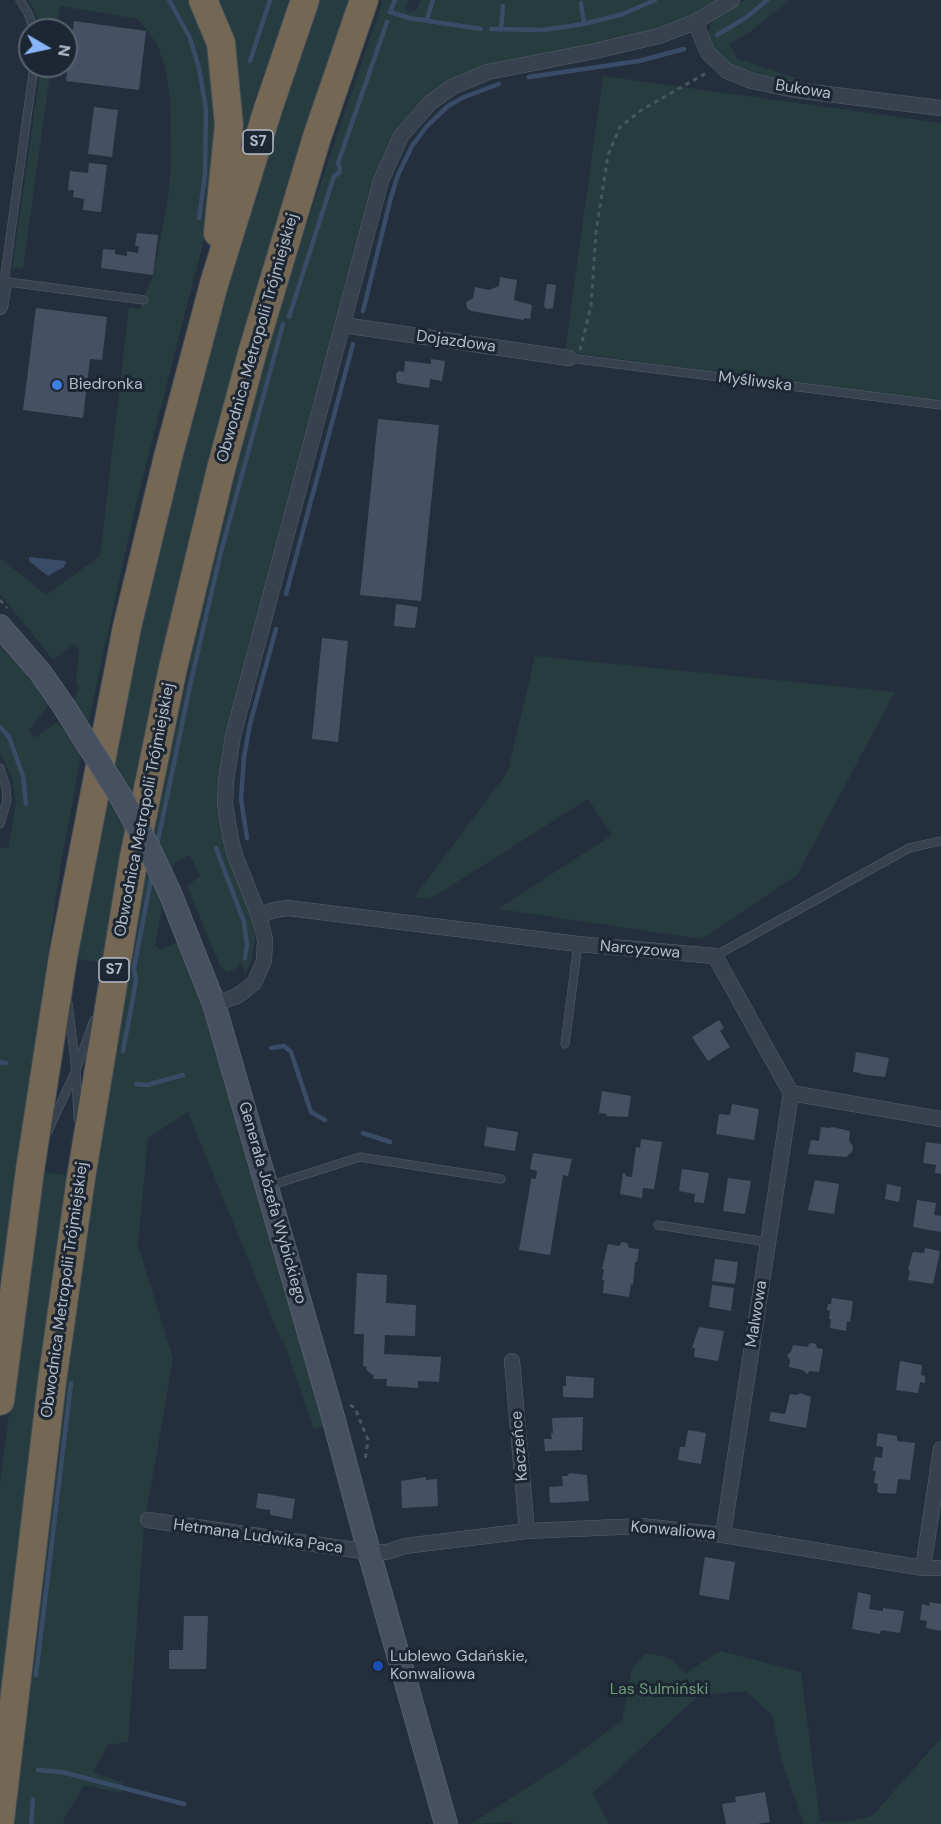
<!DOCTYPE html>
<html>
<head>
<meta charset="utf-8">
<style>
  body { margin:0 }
  #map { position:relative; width:941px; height:1824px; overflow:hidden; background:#242f3e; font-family:"DM Sans",sans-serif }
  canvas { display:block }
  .north { position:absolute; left:18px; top:18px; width:60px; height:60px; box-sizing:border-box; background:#1d2633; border:2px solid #59626f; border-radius:50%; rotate:99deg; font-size:16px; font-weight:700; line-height:24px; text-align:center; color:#b4bcc9 }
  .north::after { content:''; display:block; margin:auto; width:21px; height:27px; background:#8ab4f8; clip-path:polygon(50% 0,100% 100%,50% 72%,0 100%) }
</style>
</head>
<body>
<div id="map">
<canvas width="941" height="1824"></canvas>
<div class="north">N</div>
</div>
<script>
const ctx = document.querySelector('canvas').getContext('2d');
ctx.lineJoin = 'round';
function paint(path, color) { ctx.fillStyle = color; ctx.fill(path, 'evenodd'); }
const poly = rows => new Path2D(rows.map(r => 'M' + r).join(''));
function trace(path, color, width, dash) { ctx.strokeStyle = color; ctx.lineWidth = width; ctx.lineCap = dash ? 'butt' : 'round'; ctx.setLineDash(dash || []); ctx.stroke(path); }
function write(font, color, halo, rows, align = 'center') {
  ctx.font = font + ' "DM Sans",sans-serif'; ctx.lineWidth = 6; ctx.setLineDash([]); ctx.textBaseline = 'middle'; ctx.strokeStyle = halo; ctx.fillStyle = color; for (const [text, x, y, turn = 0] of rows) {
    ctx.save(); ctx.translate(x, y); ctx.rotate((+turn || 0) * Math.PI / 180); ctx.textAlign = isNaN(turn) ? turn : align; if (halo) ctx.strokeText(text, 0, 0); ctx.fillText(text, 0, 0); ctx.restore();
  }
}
const green = poly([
  [28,0,192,0,207,34,220,109,211,212,135,508,81,757,61,863,0,1288,0,847,8,848,16,803,12,777,0,753,0,644,51,702,29,730,34,738,57,722,63,730,79,688,76,681,79,650,74,644,53,660,0,594,0,558,46,595,100,556,129,307,139,309,153,275,168,199,171,165,170,98,165,66,157,44,138,19,60,6,56,30,40,30,35,12],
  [210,0,289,0,239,149],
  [314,0,354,0,106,964,73,958,181,439],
  [383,0,409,0,405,10,411,13,413,10,416,11,421,0,721,0,690,17,654,32,474,73,387,148,376,174,221,761,220,777,253,923,255,939,252,960,245,973,241,962,238,967,229,972,221,968,187,886,200,876,190,855,175,862,158,897,162,910,155,945,161,950,180,941,197,982,327,1425,314,1429,283,1340,281,1340,188,1112,148,1138,138,1245,173,1358,144,1527,128,1742,108,1745,93,1772,123,1783,121,1793,84,1785,64,1819,63,1824,14,1824,50,1511,86,1238,131,955,160,803,202,608,263,366,294,262],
  [745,0,790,0,750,32,729,44,738,59,802,80,800,88,748,77,716,56,707,37,711,24,717,18],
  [41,66,51,66,23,269,12,268],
  [603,76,941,123,941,402,565,352],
  [535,656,895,692,797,875,702,939,498,909,612,835,588,799,430,899,414,897,508,771],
  [40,1171,71,1176,0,1740,0,1485],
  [720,1651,801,1672,820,1822,851,1821,872,1816,941,1738,941,1824,804,1824,782,1762,772,1715,746,1691,699,1695,593,1793,609,1824,513,1824,513,1822,471,1824,571,1759,622,1720,632,1668,646,1653,670,1658,686,1673]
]);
const water = poly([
  [29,557,66,561,64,567,48,576,29,561]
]);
const stream = poly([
  [169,0,190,38,199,68,206,109,205,175,199,218],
  [581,3,584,24],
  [390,12,409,18,481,29],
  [390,12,395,0],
  [427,19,433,0],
  [491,29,543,30,584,24,623,14,655,0],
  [501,30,503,6],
  [717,35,747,17,767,0],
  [250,61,270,0],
  [529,77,639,61,684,49],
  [363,311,391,197,398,175,412,146,427,126,448,106,464,97,499,84],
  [289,317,334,176,339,173,340,169,338,163,387,22],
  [286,594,353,344],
  [0,727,9,737,23,776,26,804],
  [247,838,241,799,244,757,250,724,276,629],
  [157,845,191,681,221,552,283,324],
  [216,848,244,922,247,945,245,958],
  [271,1048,284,1046,291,1052,311,1112,325,1120],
  [123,1051,136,981,134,968,152,874],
  [0,1062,6,1063],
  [136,1084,147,1085,183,1075],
  [363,1133,390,1142],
  [36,1675,71,1383],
  [38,1770,62,1772,184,1804],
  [31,1824,33,1800]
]);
const building = poly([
  [74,21,146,31,139,90,66,81],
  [94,107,118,110,112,157,88,154],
  [89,163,107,165,101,212,83,210,84,199,73,197,74,190,68,190,70,171,88,173],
  [137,233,158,235,153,275,101,268,103,249,115,250,115,254,127,256,127,251,138,253,139,246,135,246],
  [500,277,517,280,514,300,532,305,530,319,524,318,524,320,471,311,467,308,466,302,473,298,475,287,489,290,499,286],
  [547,284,556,285,553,308,546,309,544,306],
  [36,308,107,317,102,360,90,359,83,418,23,410],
  [431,359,445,361,442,381,430,379,429,388,397,383,396,374,399,371,404,372,405,361,431,364],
  [378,419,439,425,421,601,360,595],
  [396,604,418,607,415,628,394,626],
  [322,638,348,641,338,742,312,739],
  [719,1020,724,1028,720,1031,730,1047,708,1061,692,1037],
  [856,1052,889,1058,885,1077,860,1074,861,1073,853,1072],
  [602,1091,631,1096,628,1117,606,1116,607,1114,599,1113],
  [732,1104,759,1109,754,1140,716,1134,719,1114,730,1115],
  [487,1127,518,1132,515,1151,484,1146],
  [821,1127,830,1128,832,1127,850,1131,849,1141,853,1146,852,1152,846,1157,808,1154,811,1140,819,1141],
  [641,1139,662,1142,654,1189,643,1188,642,1198,620,1194,623,1173,626,1174,625,1176,632,1177,636,1147,640,1148],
  [926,1142,941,1144,941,1174,935,1173,936,1165,923,1163],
  [533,1153,572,1159,568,1176,563,1175,550,1255,519,1250,531,1180,531,1178,536,1179,537,1171,530,1169],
  [682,1169,709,1173,704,1203,694,1202,695,1194,679,1191],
  [728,1178,751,1181,745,1214,723,1211],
  [815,1180,839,1184,834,1214,808,1210],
  [887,1184,901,1187,899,1202,885,1199],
  [917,1200,936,1203,934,1215,941,1216,941,1232,913,1227],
  [622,1242,627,1243,629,1248,639,1249,637,1262,635,1262,633,1285,631,1284,629,1297,603,1293,604,1280,602,1280,604,1269,602,1269,608,1244,619,1246],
  [925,1248,940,1251,933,1284,908,1280,910,1272,908,1269,913,1252,924,1253],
  [715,1259,738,1262,735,1284,712,1281],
  [357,1273,387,1275,386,1303,416,1305,415,1336,385,1335,384,1354,441,1357,439,1382,418,1381,418,1388,386,1386,387,1379,374,1379,373,1374,372,1375,366,1369,367,1367,363,1366,364,1334,354,1334],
  [712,1285,734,1288,731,1311,709,1307],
  [832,1298,853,1301,850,1322,847,1321,846,1331,830,1328,831,1319,829,1319,830,1311,827,1310,828,1304,831,1304],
  [699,1327,724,1331,718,1361,694,1357,695,1348,692,1348],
  [810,1343,816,1344,817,1348,823,1349,819,1372,810,1371,807,1374,803,1370,789,1367,790,1360,787,1355,791,1352,793,1345,807,1347],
  [900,1361,922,1365,921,1375,925,1376,925,1383,920,1382,918,1393,896,1390],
  [566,1376,594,1378,593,1398,563,1397,563,1386,566,1386],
  [800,1393,811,1397,806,1428,769,1421,771,1412,785,1414,790,1394,797,1395],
  [583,1417,582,1450,545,1451,544,1439,552,1439,551,1433,553,1433,552,1418],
  [688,1430,706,1433,701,1464,678,1460,680,1447,685,1447],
  [878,1433,897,1436,897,1441,915,1443,910,1480,898,1479,896,1494,879,1493,877,1491,878,1484,874,1483,876,1471,873,1471,875,1457,882,1458,883,1447,876,1446],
  [569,1473,587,1475,589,1501,550,1503,549,1487,563,1486,562,1476,568,1476],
  [426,1477,426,1480,437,1479,438,1506,402,1508,401,1481],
  [258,1493,295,1499,292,1519,270,1515,270,1510,256,1508],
  [705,1557,735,1562,729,1600,699,1595],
  [858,1592,871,1595,869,1609,883,1611,883,1608,904,1611,900,1633,881,1630,880,1634,852,1629],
  [930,1602,941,1604,941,1631,926,1628,927,1621,920,1620,922,1604,929,1606],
  [184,1616,208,1616,206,1669,169,1669,169,1650,183,1650],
  [765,1792,770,1822,757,1824,726,1824,722,1804,736,1802,735,1797]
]);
const path = poly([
  [580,350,591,306,596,232,608,155,620,127,643,109,708,72],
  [0,600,7,608],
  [350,1405,355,1408,368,1440,365,1461]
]);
const lane = poly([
  [20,0,28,13,34,30],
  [1,281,144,300],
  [4,282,34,66],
  [569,358,941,405],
  [0,768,6,787,7,800,0,824],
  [715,956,909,848,941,841],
  [68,1003,76,1070,78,1119],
  [565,1044,578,944],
  [48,1131,76,1070,94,1020],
  [269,1186,360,1157,501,1179],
  [658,1225,768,1242]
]);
const street = poly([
  [695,22,708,53,727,71,752,81,795,90,941,108],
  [0,307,4,282],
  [343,325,569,358],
  [259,916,274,910,288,908,578,944,715,956,791,1093,941,1119],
  [214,1004,235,997,244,991,254,983,264,961,265,939,259,916,235,855,231,840,225,804,226,781,233,736,381,181,401,136,430,103,452,87,488,72,595,51,659,36,695,22,732,0],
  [512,1361,527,1531],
  [148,1520,369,1552,387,1552,405,1546,527,1531,642,1526,723,1535,923,1568,941,1568],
  [723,1535,791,1093],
  [923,1568,941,1449]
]);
const secondary = poly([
  [0,626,40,672,63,705],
  [170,893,214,1004,332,1413,369,1552,446,1824]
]);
const highway = poly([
  [203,0,221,43,229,125,218,233],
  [0,1401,30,1170,63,957,127,627,168,457,214,284,268,109,305,0],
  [0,1820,52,1382,81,1178,134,857,173,668,221,469,253,350,317,137,364,0]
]);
const secondaryBridge = poly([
  [63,705,121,797,147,844,170,893]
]);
const markers = [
  [57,385,6,"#3f7fe0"],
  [378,1666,6,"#1a4fb4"]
];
const shields = [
  [258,142,30],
  [114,970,30]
];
const shieldNames = [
  ["S7",258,142],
  ["S7",114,970]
];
const streetNames = [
  ["Bukowa",803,90,9],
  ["Obwodnica Metropolii Trójmiejskiej",258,338,-74],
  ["Dojazdowa",456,342,8],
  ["Myśliwska",755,382,7],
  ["Obwodnica Metropolii Trójmiejskiej",145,810,-79],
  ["Narcyzowa",640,950,5],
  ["Generała Józefa Wybickiego",272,1203,74],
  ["Obwodnica Metropolii Trójmiejskiej",65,1290,-82],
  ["Malwowa",757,1314,-81],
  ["Kaczeńce",520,1446,-95],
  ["Konwaliowa",673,1531,5],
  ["Hetmana Ludwika Paca",258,1537,8]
];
const poiNames = [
  ["Biedronka",69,385],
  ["Lublewo Gdańskie,",390,1657],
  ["Konwaliowa",390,1675]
];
const parkNames = [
  ["Las Sulmiński",659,1690]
];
paint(green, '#263c3f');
paint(water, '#394c67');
trace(stream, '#394c67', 4.5);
paint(building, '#455162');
trace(lane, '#565f6c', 9);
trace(street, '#565f6c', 16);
trace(secondary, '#565f6c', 24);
trace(highway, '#434c59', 30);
trace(path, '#44595c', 3, [4.5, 4.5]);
trace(lane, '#38414e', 8);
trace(street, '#38414e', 15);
trace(secondary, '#465061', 22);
trace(highway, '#746855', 28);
trace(secondaryBridge, '#565f6c', 24, []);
trace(secondaryBridge, '#465061', 22);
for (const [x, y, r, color] of markers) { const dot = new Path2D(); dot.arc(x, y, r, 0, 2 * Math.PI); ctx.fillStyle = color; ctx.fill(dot); trace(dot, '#1d2633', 2); }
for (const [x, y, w] of shields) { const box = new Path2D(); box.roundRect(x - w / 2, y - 12, w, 24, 4.5); ctx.fillStyle = '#1d2633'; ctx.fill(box); trace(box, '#b4bcc9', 1.5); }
write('bold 15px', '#b4bcc9', null, shieldNames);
write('16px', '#b4bcc9', '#1d2633', streetNames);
write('16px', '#b4bcc9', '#1d2633', poiNames, 'left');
write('16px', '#6b9a76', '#1d2633', parkNames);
</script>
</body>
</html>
